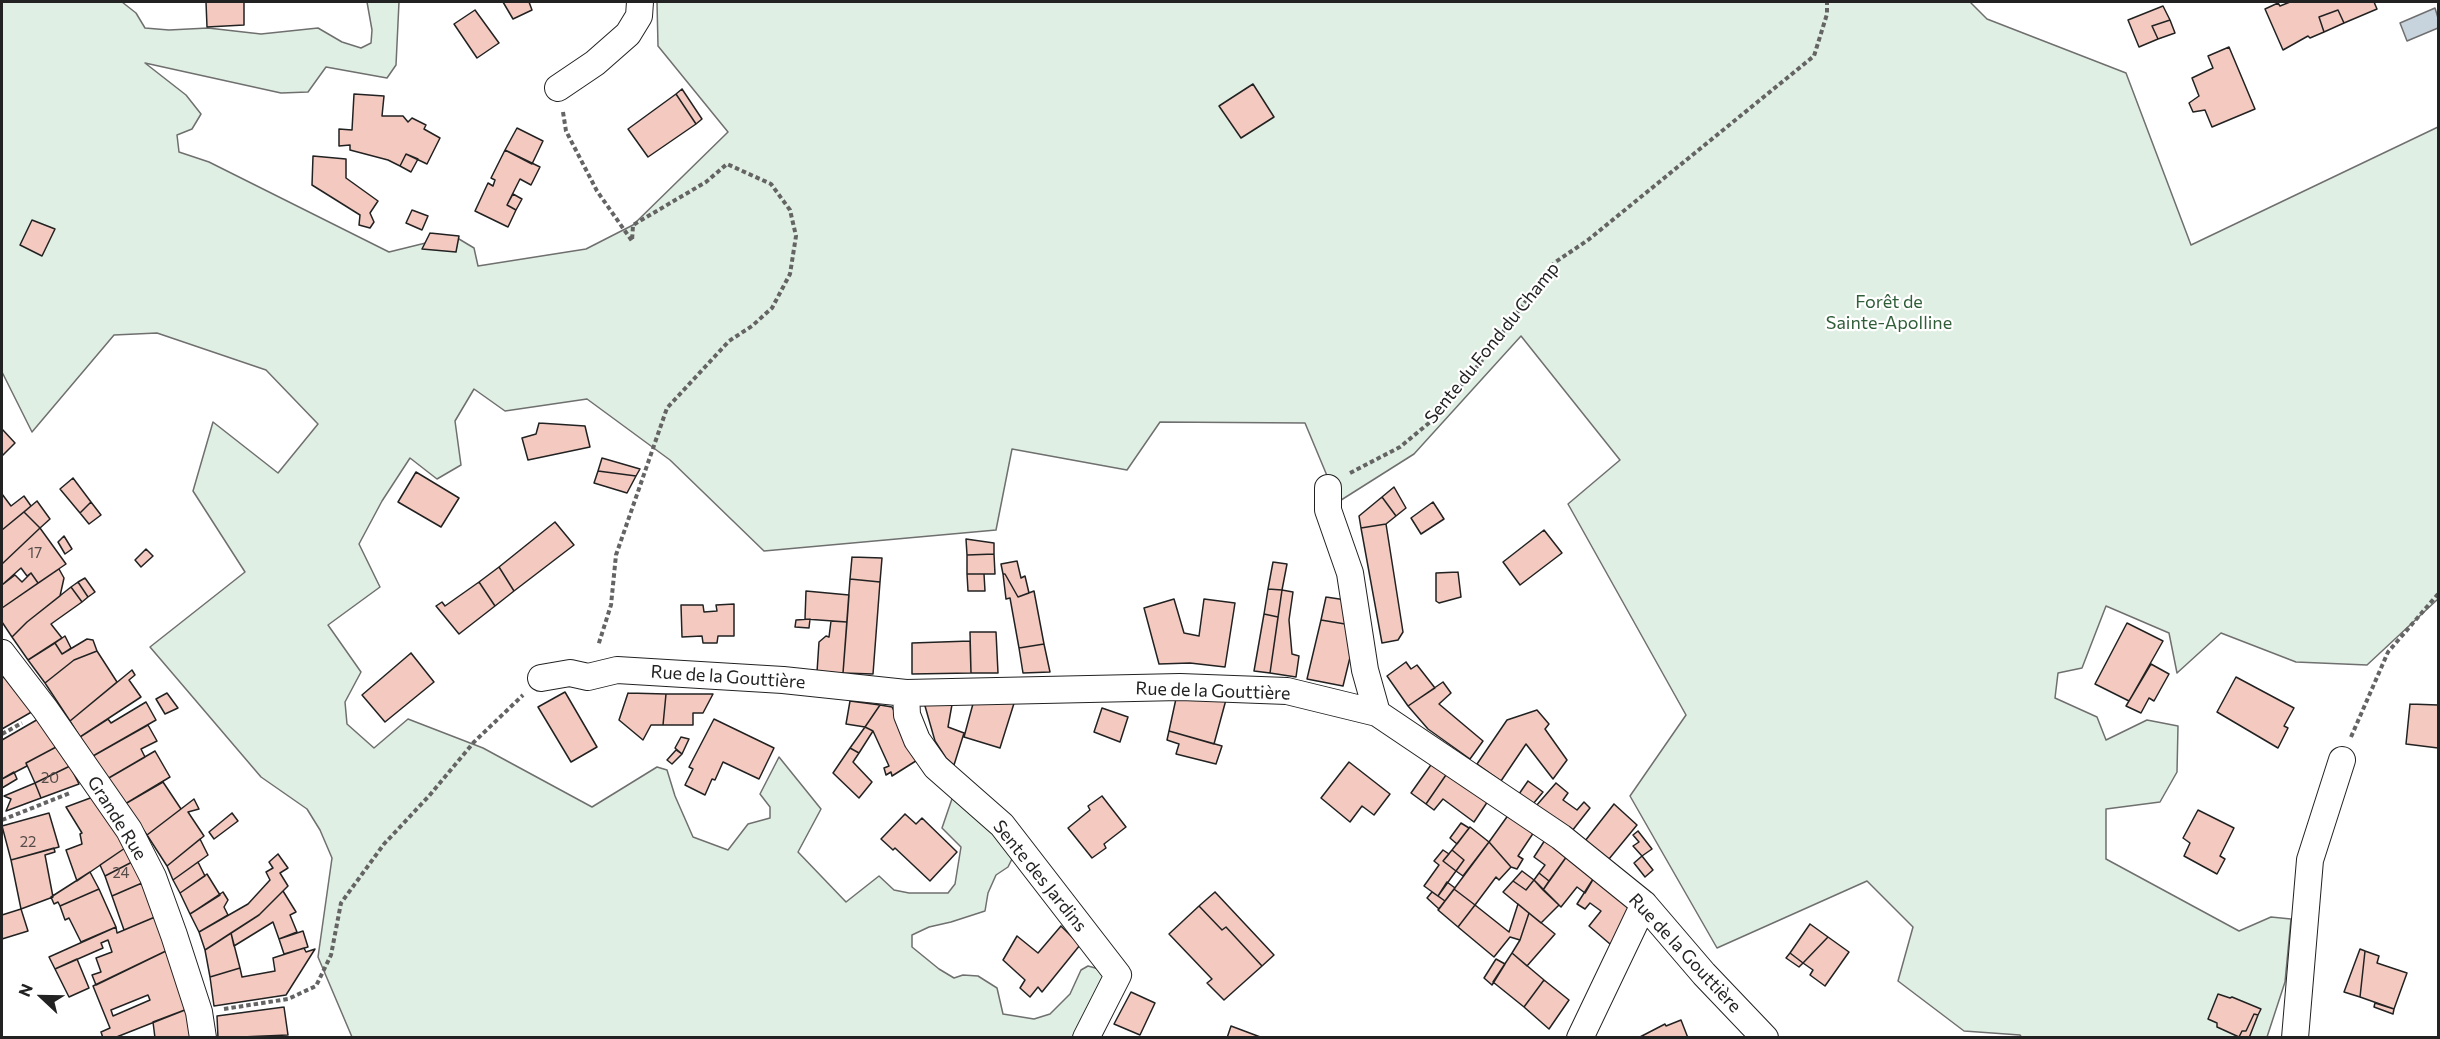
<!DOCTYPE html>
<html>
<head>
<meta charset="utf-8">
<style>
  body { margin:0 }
  #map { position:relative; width:2440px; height:1039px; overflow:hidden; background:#fff; font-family:Commissioner,sans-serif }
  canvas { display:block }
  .frame { position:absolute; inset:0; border:3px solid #222; pointer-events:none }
  .north { position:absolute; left:12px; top:967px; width:60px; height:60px; -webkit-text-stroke:4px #fff; paint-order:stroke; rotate:292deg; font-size:16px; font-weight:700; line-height:24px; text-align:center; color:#222 }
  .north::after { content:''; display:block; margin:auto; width:21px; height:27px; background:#222; clip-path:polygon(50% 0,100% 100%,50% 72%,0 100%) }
</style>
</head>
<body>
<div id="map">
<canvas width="2440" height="1039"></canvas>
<div class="frame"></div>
<div class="north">N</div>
</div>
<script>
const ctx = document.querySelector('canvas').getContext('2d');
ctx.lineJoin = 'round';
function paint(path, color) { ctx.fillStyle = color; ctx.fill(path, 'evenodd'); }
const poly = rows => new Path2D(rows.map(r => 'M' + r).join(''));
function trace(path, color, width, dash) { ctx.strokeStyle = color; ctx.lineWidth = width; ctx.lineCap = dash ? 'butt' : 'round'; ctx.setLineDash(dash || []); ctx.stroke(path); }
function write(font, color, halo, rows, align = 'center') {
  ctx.font = font + ' Commissioner,sans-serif'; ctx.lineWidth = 4.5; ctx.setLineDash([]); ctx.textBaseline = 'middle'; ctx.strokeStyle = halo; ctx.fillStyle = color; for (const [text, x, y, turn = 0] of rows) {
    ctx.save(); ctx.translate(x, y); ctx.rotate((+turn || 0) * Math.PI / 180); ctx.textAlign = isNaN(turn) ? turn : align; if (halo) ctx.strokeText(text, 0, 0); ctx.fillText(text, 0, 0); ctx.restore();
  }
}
const green = poly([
  [2,2,122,2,136,13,145,28,169,30,208,28,261,34,318,28,342,42,361,48,371,43,372,30,367,2,399,2,396,65,387,78,326,67,308,92,281,93,145,63,186,95,201,114,192,129,177,135,179,152,209,162,389,252,454,236,474,248,478,266,586,249,633,225,728,132,658,46,657,2,1970,2,1987,19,2126,73,2191,245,2438,127,2438,599,2367,665,2296,662,2221,633,2177,673,2169,633,2106,606,2082,668,2058,673,2055,698,2097,717,2106,740,2147,720,2178,726,2177,772,2160,802,2106,809,2106,859,2239,931,2271,917,2291,919,2285,982,2267,1037,2022,1038,2020,1035,1964,1031,1898,981,1913,927,1867,881,1717,948,1630,796,1686,715,1568,504,1620,460,1521,336,1414,454,1338,502,1305,423,1160,422,1127,470,1012,449,996,530,764,551,670,460,587,399,505,411,474,389,455,421,461,465,437,479,410,458,382,501,359,544,380,587,328,625,361,672,345,702,347,724,374,748,408,719,483,748,592,807,657,767,667,770,675,796,693,837,728,850,748,824,770,818,770,807,760,794,779,757,821,809,798,852,846,902,879,876,894,890,909,893,948,893,955,884,961,847,942,828,954,793,1014,855,1008,867,996,875,988,893,985,911,951,922,929,927,912,935,912,947,939,969,954,978,963,975,978,976,997,988,1003,1014,1034,1019,1050,1014,1070,994,1081,970,1088,966,1106,971,1076,1037,352,1037,318,957,332,858,320,830,307,809,261,777,150,647,245,572,193,491,213,422,278,473,318,424,266,370,157,333,114,335,32,432,2,372,2,2]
]);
const water = poly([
  [2435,8,2438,18,2438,28,2407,41,2400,23,2435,8]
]);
const building = poly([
  [206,2,244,2,244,25,207,27,206,2],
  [503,2,529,2,532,10,513,19,503,2],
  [2290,2,2374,2,2377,9,2344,23,2338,10,2319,17,2324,32,2310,38,2308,36,2283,50,2265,9,2278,3,2280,6,2290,2],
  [2163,6,2170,20,2152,26,2158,39,2139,47,2128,20,2163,6],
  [475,10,499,43,477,58,454,24,475,10],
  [2338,10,2344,23,2324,32,2319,17,2338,10],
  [2170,20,2175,33,2158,39,2152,26,2170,20],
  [2229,47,2255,109,2212,127,2205,110,2193,112,2189,103,2199,96,2192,78,2213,68,2208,56,2229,47],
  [1253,84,1274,117,1241,138,1219,106,1253,84],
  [682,89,702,119,696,124,676,94,682,89],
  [354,94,384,96,382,116,403,116,408,122,412,118,426,125,424,129,440,138,427,164,406,154,400,166,388,160,350,150,350,145,339,146,339,129,352,130,354,94],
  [676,94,696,124,648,157,628,129,676,94],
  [517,128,543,141,532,164,505,150,517,128],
  [505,150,540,167,531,185,520,179,507,205,516,210,508,227,475,211,488,183,493,186,495,180,491,178,505,150],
  [406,154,418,159,411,172,400,166,406,154],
  [313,156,346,159,346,178,378,201,370,213,374,222,370,228,359,225,360,215,312,185,313,156],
  [513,194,522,199,516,210,507,205,513,194],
  [412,210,428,216,422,230,406,223,412,210],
  [32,220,55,229,42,256,20,245,32,220],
  [430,233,459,236,456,252,422,249,430,233],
  [539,423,585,426,590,447,528,460,522,438,536,434,539,423],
  [2,429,15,443,2,456,2,429],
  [602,458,640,469,636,476,598,471,602,458],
  [598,471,636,476,627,493,594,483,598,471],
  [416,472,459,498,441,527,398,502,416,472],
  [73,478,91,502,80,513,60,489,73,478],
  [1394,487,1406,508,1396,516,1382,497,1394,487],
  [2,494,11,506,24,496,31,506,2,530,2,494],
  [1382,497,1396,516,1386,524,1361,528,1359,516,1382,497],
  [37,501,50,519,40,528,24,512,37,501],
  [91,502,101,515,89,524,80,513,91,502],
  [1433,502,1444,519,1421,534,1411,518,1433,502],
  [24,512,40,528,2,564,2,530,24,512],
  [555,522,574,545,514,591,499,567,555,522],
  [1386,524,1403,632,1398,640,1382,643,1361,528,1386,524],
  [40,528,66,564,38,583,31,573,27,576,21,568,2,585,2,564,40,528],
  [1544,530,1562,553,1520,585,1503,562,1544,530],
  [64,536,72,549,65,554,58,542,64,536],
  [966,539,994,543,994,554,967,555,966,539],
  [146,549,153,556,141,567,135,560,146,549],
  [994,554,995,574,967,574,967,555,994,554],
  [852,557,882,558,880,582,850,579,852,557],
  [1017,561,1021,578,1025,576,1029,593,1018,597,1005,574,1003,574,1001,564,1017,561],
  [1273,562,1287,564,1282,590,1268,589,1273,562],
  [499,567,514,591,495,606,479,582,499,567],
  [59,569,64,578,60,596,27,622,12,637,2,622,2,608,59,569],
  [1458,572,1461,597,1439,603,1436,601,1436,573,1458,572],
  [31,573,38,583,2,608,2,585,15,575,22,582,31,573],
  [967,574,984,574,985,591,968,591,967,574],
  [1003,574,1005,574,1018,597,1034,591,1044,644,1019,648,1010,598,1006,599,1003,574],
  [85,578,95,592,88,597,78,582,85,578],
  [850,579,880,582,873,674,843,673,850,579],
  [78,582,88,597,82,602,71,587,78,582],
  [479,582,495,606,459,634,436,606,442,602,445,606,479,582],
  [71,587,82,602,51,624,62,638,28,660,12,637,27,622,71,587],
  [1268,589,1282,590,1278,617,1264,614,1268,589],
  [1282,590,1293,592,1289,620,1292,654,1299,656,1296,677,1270,673,1282,590],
  [806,591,849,595,847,622,805,619,806,591],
  [1326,597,1346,600,1351,625,1321,620,1326,597],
  [1174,599,1184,633,1199,636,1204,599,1235,603,1225,667,1190,663,1159,664,1144,608,1174,599],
  [734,604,734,636,718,636,717,643,703,643,702,636,682,637,681,605,703,605,704,612,717,611,716,605,734,604],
  [1264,614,1278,617,1270,673,1254,671,1264,614],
  [810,619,809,628,795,627,796,620,810,619],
  [1321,620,1351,625,1354,641,1343,686,1307,679,1321,620],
  [831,621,847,622,843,673,817,672,819,642,826,636,829,637,831,621],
  [2127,623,2163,641,2129,701,2095,684,2127,623],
  [970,632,996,632,998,673,971,673,970,632],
  [65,636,71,648,62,654,55,643,65,636],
  [87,639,93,640,97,651,74,660,45,683,28,660,55,643,62,654,87,639],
  [970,641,971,673,912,674,912,643,970,641],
  [1044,644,1050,672,1023,673,1019,648,1044,644],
  [97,651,117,682,70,721,45,683,74,660,97,651],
  [411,653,434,682,385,722,362,695,411,653],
  [1406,662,1411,669,1417,665,1435,688,1408,706,1387,676,1406,662],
  [2151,664,2169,674,2154,701,2149,698,2141,713,2126,706,2151,664],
  [132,670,135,675,129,680,141,697,80,737,70,721,132,670],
  [10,673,35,710,2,729,2,678,10,673],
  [2236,677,2294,708,2284,726,2288,728,2278,748,2217,712,2236,677],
  [1443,682,1451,693,1439,704,1483,741,1470,759,1428,729,1408,706,1443,682],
  [565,692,597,747,571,762,538,707,565,692],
  [167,693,178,708,165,714,156,699,167,693],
  [628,693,666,694,663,725,651,725,643,740,619,720,628,693],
  [666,694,713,694,703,713,693,713,693,725,663,725,666,694],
  [1177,694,1227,696,1214,744,1169,731,1177,694],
  [998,697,1016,697,1000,748,964,737,974,700,983,700,996,704,998,697],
  [953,699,948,727,964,733,954,765,946,758,935,741,925,706,928,701,953,699],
  [850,701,880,705,865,727,846,724,850,701],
  [146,702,156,720,93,756,80,737,108,719,111,723,146,702],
  [2410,704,2438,705,2438,748,2406,744,2410,704],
  [880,705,892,707,919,759,892,776,891,772,886,775,884,768,889,766,873,731,865,727,880,705],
  [1102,708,1128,717,1120,742,1094,732,1102,708],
  [1537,710,1549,724,1545,729,1567,760,1553,779,1526,744,1501,781,1477,764,1507,720,1537,710],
  [40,718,58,746,26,763,27,766,2,779,2,740,40,718],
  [714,719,774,748,759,779,723,762,715,780,712,779,705,795,685,785,693,769,689,767,714,719],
  [148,725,157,741,141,749,145,757,107,779,93,756,148,725],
  [865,727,873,731,859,753,850,748,865,727],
  [1169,731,1222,746,1216,764,1176,754,1179,744,1167,740,1169,731],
  [681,737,689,739,682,754,675,748,681,737],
  [58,746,70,766,35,783,26,763,58,746],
  [850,748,859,753,853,762,872,782,859,798,833,773,850,748],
  [676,750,682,754,672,764,667,760,676,750],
  [155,751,170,777,125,804,107,779,155,751],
  [1349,762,1390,794,1374,815,1362,806,1350,822,1321,798,1349,762],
  [1433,762,1448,772,1426,804,1411,793,1433,762],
  [70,766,79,784,41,798,35,783,70,766],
  [14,772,17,779,2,788,2,779,14,772],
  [1448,772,1488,801,1474,822,1443,799,1434,810,1426,804,1448,772],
  [1528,781,1543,792,1533,804,1519,794,1528,781],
  [163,782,181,809,147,835,125,804,163,782],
  [35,783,41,798,6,811,11,799,4,796,35,783],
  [1556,783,1568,793,1563,800,1577,810,1584,802,1590,808,1572,831,1536,806,1556,783],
  [1102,796,1126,827,1104,844,1106,848,1092,858,1068,828,1090,810,1088,806,1102,796],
  [93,797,128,846,77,881,66,850,82,844,80,834,82,833,66,807,93,797],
  [194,799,199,809,188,812,204,836,167,866,147,835,194,799],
  [1614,804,1637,825,1609,859,1585,841,1614,804],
  [2198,810,2234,828,2220,856,2225,859,2217,874,2184,856,2190,843,2183,838,2198,810],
  [49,813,59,847,11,860,2,826,49,813],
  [232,813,238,821,214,839,209,832,232,813],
  [905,814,916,824,922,818,957,852,930,881,895,848,893,850,881,839,905,814],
  [1509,814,1534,832,1518,856,1523,859,1517,869,1511,867,1489,842,1509,814],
  [1461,823,1469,828,1457,844,1450,838,1461,823],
  [1470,827,1489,842,1463,876,1456,871,1464,860,1452,850,1470,827],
  [1638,831,1652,849,1642,856,1633,846,1639,842,1633,835,1638,831],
  [200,839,208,855,173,880,167,866,200,839],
  [1545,840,1567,856,1549,881,1539,873,1545,865,1534,857,1545,840],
  [1489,842,1511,867,1499,880,1496,877,1475,905,1454,889,1489,842],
  [128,846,134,861,105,876,100,865,128,846],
  [54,848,55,852,45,855,53,897,21,909,11,860,54,848],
  [1443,850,1449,854,1443,861,1456,871,1438,896,1424,886,1439,865,1434,861,1443,850],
  [1452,850,1464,860,1456,871,1443,861,1452,850],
  [278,854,288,868,280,873,288,886,259,915,205,950,199,932,248,904,270,880,266,872,273,868,269,862,278,854],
  [1567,856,1595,876,1585,893,1577,887,1561,907,1543,890,1567,856],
  [1642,856,1653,870,1645,877,1634,863,1642,856],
  [134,861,142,883,112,896,105,876,134,861],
  [198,862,205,876,180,893,173,880,198,862],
  [1522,871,1534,880,1526,890,1513,881,1522,871],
  [90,872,99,889,60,906,58,902,54,904,51,897,90,872],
  [1539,873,1549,881,1543,890,1534,880,1539,873],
  [207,874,220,895,190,914,180,893,207,874],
  [1595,876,1617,893,1632,913,1617,950,1589,926,1601,911,1590,903,1585,909,1577,904,1595,876],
  [1534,880,1559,905,1541,923,1503,892,1513,881,1526,890,1534,880],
  [1447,882,1455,888,1445,901,1438,896,1447,882],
  [142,883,155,917,124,930,112,896,142,883],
  [99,889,116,927,81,942,69,918,65,920,60,906,99,889],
  [1454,889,1475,905,1458,927,1438,910,1454,889],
  [283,891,296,912,290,915,297,932,279,939,273,922,234,946,231,933,259,915,283,891],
  [223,892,228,900,224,907,228,915,199,932,190,914,223,892],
  [1215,892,1274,955,1262,966,1226,927,1222,930,1199,906,1215,892],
  [1432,892,1445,901,1439,909,1427,898,1432,892],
  [1518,904,1529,913,1520,940,1510,937,1494,957,1458,927,1475,905,1509,932,1518,904],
  [1199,906,1222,930,1226,927,1262,966,1224,1000,1207,983,1212,979,1169,934,1199,906],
  [21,909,28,931,2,939,2,915,21,909],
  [1529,913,1555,934,1527,966,1512,953,1520,940,1529,913],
  [155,917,168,950,96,985,92,975,101,972,96,958,112,952,108,940,101,943,103,948,55,969,49,957,116,927,117,933,155,917],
  [1810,924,1828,937,1803,963,1790,953,1810,924],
  [1061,926,1080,945,1042,992,1038,987,1030,997,1020,988,1025,980,1003,960,1017,936,1038,953,1061,926],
  [303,931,308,947,284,954,279,939,303,931],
  [231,933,240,968,210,977,205,950,231,933],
  [1828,937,1849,952,1825,986,1810,975,1813,970,1803,963,1828,937],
  [304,948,306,952,315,949,286,995,214,1006,210,977,240,968,242,977,275,971,273,958,304,948],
  [2360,949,2365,951,2360,997,2344,992,2360,949],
  [168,950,190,1008,114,1038,103,1038,101,1032,110,1028,93,986,168,950],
  [148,995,150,1000,113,1016,111,1010,148,995],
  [2365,951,2379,956,2377,963,2407,973,2394,1009,2360,997,2365,951],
  [1512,953,1544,980,1524,1007,1493,982,1512,953],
  [1790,953,1803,963,1799,967,1786,958,1790,953],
  [77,959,89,988,69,997,55,969,77,959],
  [1496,959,1505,964,1492,985,1484,978,1496,959],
  [1544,980,1569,1000,1549,1029,1524,1007,1544,980],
  [1131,992,1155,1003,1140,1035,1114,1024,1131,992],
  [2218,994,2230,998,2232,997,2261,1009,2258,1015,2254,1014,2246,1031,2242,1031,2239,1037,2217,1027,2217,1023,2208,1019,2218,994],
  [2375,1003,2394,1009,2393,1014,2374,1007,2375,1003],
  [284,1007,288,1035,218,1038,217,1016,284,1007],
  [190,1008,193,1038,155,1038,153,1022,190,1008],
  [2254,1014,2258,1015,2249,1038,2239,1037,2242,1031,2246,1031,2254,1014],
  [1681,1020,1688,1038,1638,1038,1665,1024,1666,1026,1681,1020],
  [1231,1026,1263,1038,1227,1038,1231,1026]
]);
const path = poly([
  [563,112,566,131,597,191,632,241,633,225,706,182,727,164,771,184,790,210,796,236,790,274,772,308,752,326,729,341,667,408,616,555,611,605,598,646],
  [1350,473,1400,447,1429,423,1480,363,1554,263,1588,240,1814,56,1827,14,1827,2],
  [2,734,22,723],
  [2351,737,2388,652,2438,594],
  [2,820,70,793],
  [224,1009,288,999,316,986,331,955,341,903,384,844,429,796,474,742,523,695]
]);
const street = poly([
  [558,88,595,63,628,34,639,16,640,2],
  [1328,488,1328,510,1350,573,1365,670,1377,713],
  [2,653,45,709,129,830,153,877,174,935,199,1012,203,1038],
  [541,678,570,673,588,677,617,670,783,680,906,693,1180,687,1287,691,1377,713,1561,837,1644,904,1704,974,1765,1038],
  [906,693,907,715,917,740,936,767,1002,825,1118,975,1086,1038],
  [1580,1038,1644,904],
  [2295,1038,2310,860,2342,760]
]);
const numberNames = [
  ["17",35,553],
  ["20",50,778],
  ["22",28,842],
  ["24",121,873]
];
const parkNames = [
  ["Forêt de",1889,302],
  ["Sainte-Apolline",1889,323]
];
const streetNames = [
  ["Sente du Fond du Champ",1492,343,-51],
  ["Rue de la Gouttière",728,677,4],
  ["Rue de la Gouttière",1213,691,2],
  ["Grande Rue",117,818,58],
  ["Sente des Jardins",1040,876,51],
  ["Rue de la Gouttière",1685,953,47]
];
paint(green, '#e0efe3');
trace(green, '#6f6f6f', 1.5);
paint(water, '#c7d3dd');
trace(water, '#6f6f6f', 1.5);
paint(building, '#f3c9c0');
trace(building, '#222', 1.5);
trace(street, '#222', 28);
trace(path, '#646464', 4, [4.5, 3]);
trace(street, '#fff', 26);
write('15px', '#564c4a', null, numberNames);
write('18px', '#2f5e38', '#fff', parkNames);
write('18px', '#222', '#fff', streetNames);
</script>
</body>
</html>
